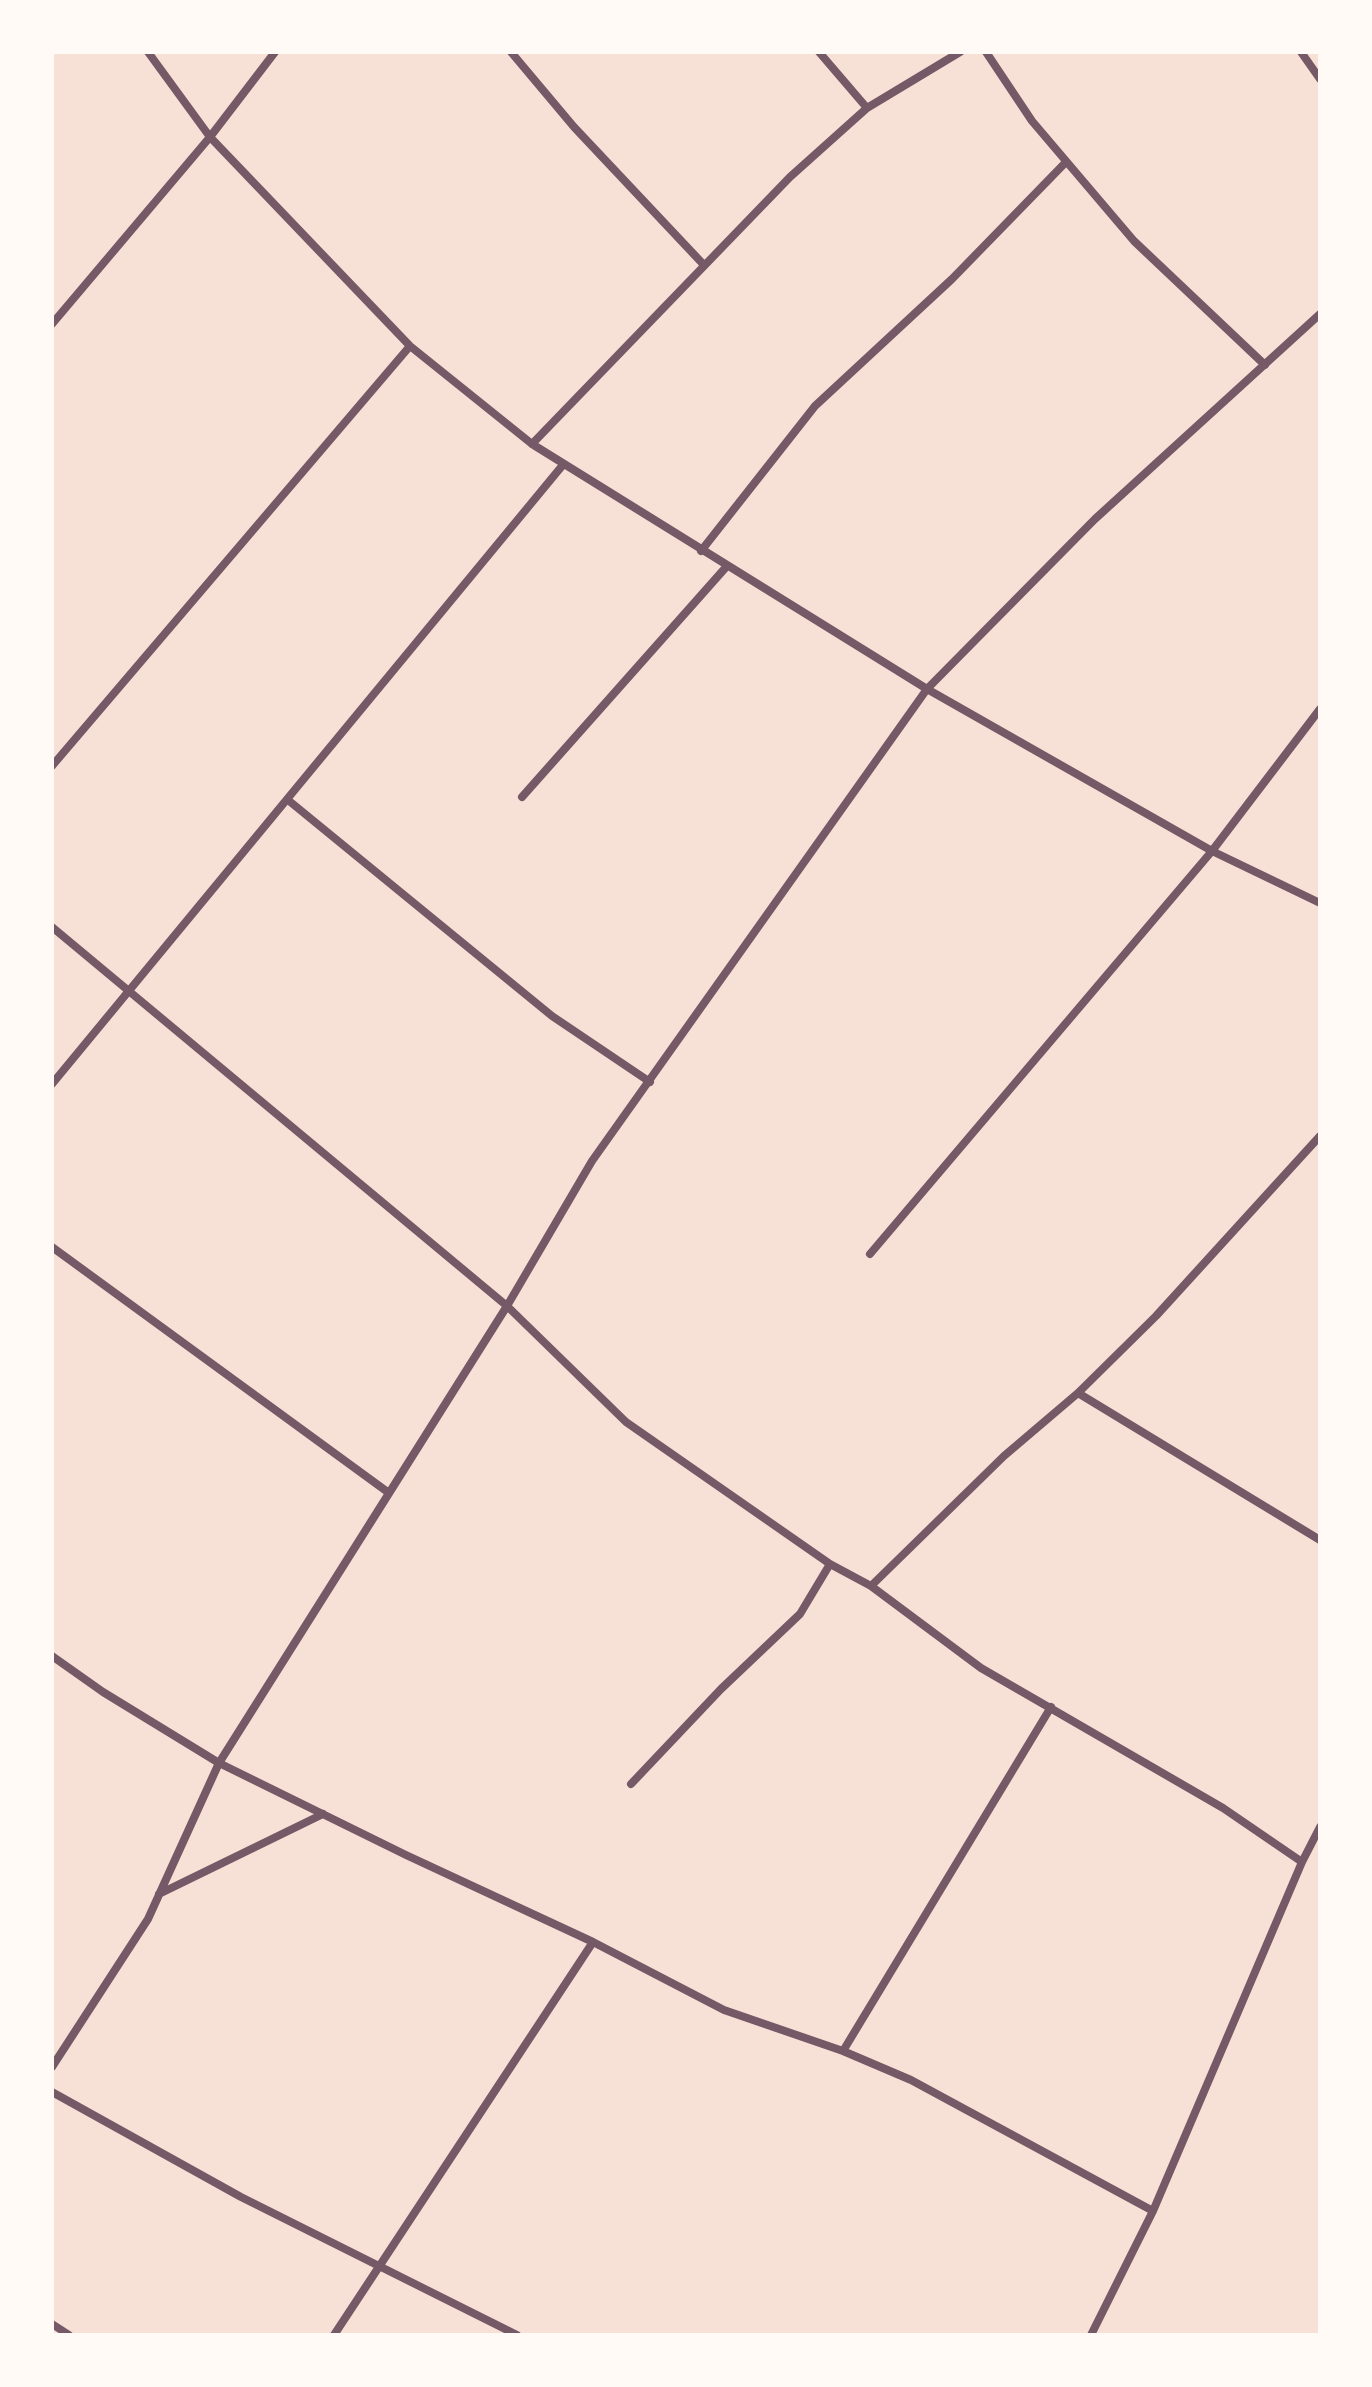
<!DOCTYPE html>
<html>
<head>
<meta charset="utf-8">
<style>
  body { margin:0 }
  #map { position:relative; width:1372px; height:2387px; overflow:hidden; background:#f7e1d7; font-family:"Nunito Sans",sans-serif }
  canvas { display:block }
  .frame { position:absolute; inset:0; border:54px solid #fffaf5; pointer-events:none }
</style>
</head>
<body>
<div id="map">
<canvas width="1372" height="2387"></canvas>
<div class="frame"></div>
</div>
<script>
const ctx = document.querySelector('canvas').getContext('2d');
ctx.lineJoin = 'round';
const poly = rows => new Path2D(rows.map(r => 'M' + r).join(''));
function trace(path, color, width, dash) { ctx.strokeStyle = color; ctx.lineWidth = width; ctx.lineCap = dash ? 'butt' : 'round'; ctx.setLineDash(dash || []); ctx.stroke(path); }
const minor = poly([
  [148,52,210,137,410,346,532,444,927,689,1212,851,1320,903],
  [511,52,574,127,703,264],
  [819,52,867,108],
  [986,52,1032,121,1134,241,1265,365],
  [1301,52,1320,79],
  [52,324,210,137,275,52],
  [532,444,790,177,867,108,960,52],
  [701,551,815,406,952,279,1066,162],
  [52,766,410,346],
  [522,797,727,566],
  [288,800,552,1016,650,1082],
  [52,927,507,1306,626,1422,830,1564,871,1586,981,1668,1223,1808,1302,1862],
  [52,1084,562,466],
  [52,1247,389,1493],
  [870,1254,1212,851,1320,709],
  [1078,1393,1320,1540],
  [871,1586,1004,1456,1078,1393,1156,1316,1320,1136],
  [52,1656,103,1692,219,1763,406,1855,593,1942,724,2010,843,2051,911,2080,1153,2211],
  [631,1784,721,1689,800,1614,830,1564],
  [159,1894,323,1814],
  [843,2051,1051,1707],
  [52,2067,148,1919,219,1763,507,1306,592,1161,927,689,1095,519,1320,314],
  [52,2092,241,2197,517,2335],
  [52,2324,69,2335],
  [334,2335,593,1942],
  [1091,2335,1153,2211,1302,1862,1320,1827]
]);
trace(minor, '#755966', 8);
</script>
</body>
</html>
